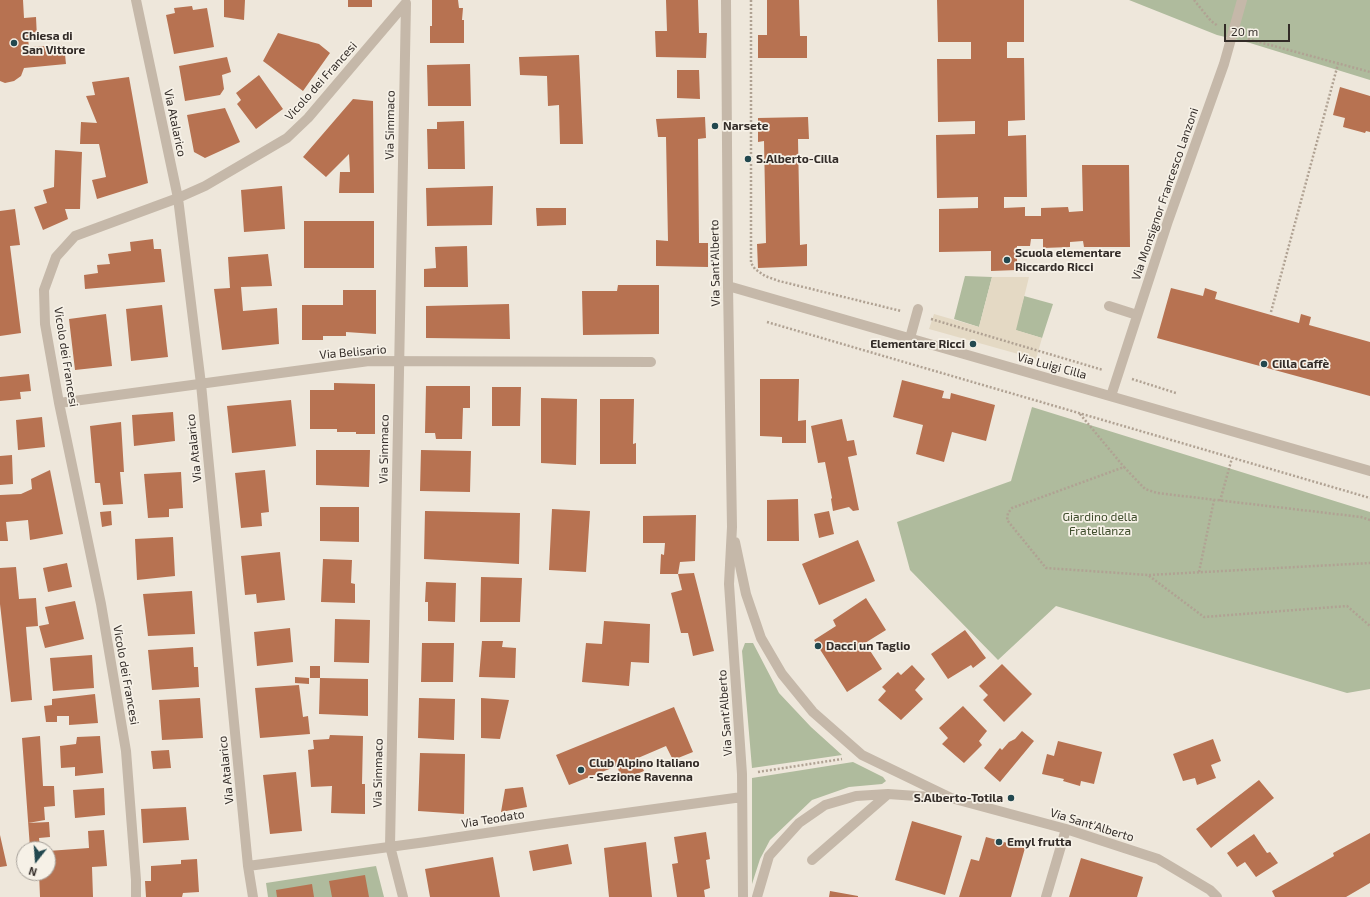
<!DOCTYPE html>
<html>
<head>
<meta charset="utf-8">
<style>
  body { margin:0 }
  #map { position:relative; width:1370px; height:897px; overflow:hidden; background:#eee7db; font-family:"Exo 2",sans-serif }
  canvas { display:block }
  .north { position:absolute; left:16px; top:841px; width:40px; height:40px; box-sizing:border-box; background:#f6f1e7; border:1px solid #a8a29b; border-radius:50%; rotate:197deg; font-size:11px; font-weight:700; line-height:16px; text-align:center; color:#332c28 }
  .north::after { content:''; display:block; margin:auto; width:14px; height:18px; background:#22484f; clip-path:polygon(50% 0,100% 100%,50% 72%,0 100%) }
  .scale { position:absolute; left:1224px; top:24px; width:66px; height:18px; box-sizing:border-box; border:2px solid #332c28; border-top:0; padding-left:5px; font-size:12px; line-height:14px; white-space:nowrap; color:#332c28; -webkit-text-stroke:3px #f6f1e7; paint-order:stroke }
</style>
</head>
<body>
<div id="map">
<canvas width="1370" height="897"></canvas>
<div class="north">N</div>
<div class="scale">20 m</div>
</div>
<script>
const ctx = document.querySelector('canvas').getContext('2d');
ctx.lineJoin = 'round';
function paint(path, color) { ctx.fillStyle = color; ctx.fill(path, 'evenodd'); }
const poly = rows => new Path2D(rows.map(r => 'M' + r).join(''));
function trace(path, color, width, dash) { ctx.strokeStyle = color; ctx.lineWidth = width; ctx.lineCap = dash ? 'butt' : 'round'; ctx.setLineDash(dash || []); ctx.stroke(path); }
function write(font, color, halo, rows, align = 'center') {
  ctx.font = font + ' "Exo 2",sans-serif'; ctx.lineWidth = 3.5; ctx.setLineDash([]); ctx.textBaseline = 'middle'; ctx.strokeStyle = halo; ctx.fillStyle = color; for (const [text, x, y, turn = 0] of rows) {
    ctx.save(); ctx.translate(x, y); ctx.rotate((+turn || 0) * Math.PI / 180); ctx.textAlign = isNaN(turn) ? turn : align; if (halo) ctx.strokeText(text, 0, 0); ctx.fillText(text, 0, 0); ctx.restore();
  }
}
const green = poly([
  [1129,0,1370,0,1370,80,1250,43,1217,35],
  [965,276,992,277,979,327,954,319],
  [1024,296,1053,304,1042,338,1015,330],
  [1032,407,1370,512,1370,689,1347,693,1056,606,998,660,910,570,897,522,1011,481],
  [745,643,753,643,779,693,811,727,842,755,752,768,742,651],
  [853,762,883,777,886,781,882,784,849,787,812,800,770,840,760,859,752,884,752,778],
  [376,866,384,897,268,897,266,883]
]);
const plaza = poly([
  [992,277,1029,277,1016,330,1042,338,1036,359,929,329,934,314,979,327]
]);
const building = poly([
  [0,0,23,0,24,18,36,17,37,38,28,39,29,47,64,45,66,64,24,68,21,76,14,81,5,83,0,81],
  [224,0,245,0,244,20,224,17],
  [348,0,372,0,372,7,348,7],
  [432,0,458,0,459,8,463,8,462,20,464,20,464,43,430,43,430,26,432,26],
  [666,0,698,0,699,33,707,33,706,58,656,57,655,31,667,31],
  [767,0,799,0,800,36,807,36,807,58,758,58,758,35,767,35],
  [937,0,1024,0,1024,42,1007,42,1007,58,1024,58,1025,120,1008,121,1008,136,1026,135,1027,197,1004,197,1004,208,1025,207,1025,216,1041,216,1041,208,1068,207,1069,212,1083,211,1082,165,1129,165,1130,247,1084,247,1083,241,1070,242,1070,247,1043,248,1043,239,1031,239,1030,246,1017,246,1017,270,991,271,991,251,939,252,939,209,978,208,978,197,937,198,936,135,975,134,975,121,938,122,937,59,971,59,971,42,938,42],
  [192,6,193,10,207,8,214,47,174,54,166,15,175,13,174,8],
  [278,33,319,44,330,53,303,91,263,61],
  [579,55,583,144,560,144,559,105,548,106,547,76,520,75,519,57],
  [227,57,231,72,222,75,224,89,220,95,185,101,179,66],
  [470,64,471,106,428,106,427,65],
  [677,70,699,70,700,99,677,98],
  [259,75,283,109,256,129,237,104,241,100,236,93],
  [129,77,148,183,97,199,92,180,106,177,99,144,80,144,81,122,97,123,86,96,95,95,92,82],
  [1340,87,1370,96,1370,132,1366,131,1365,133,1343,127,1345,118,1333,115],
  [353,99,373,101,374,193,339,193,340,172,350,172,349,154,326,177,303,157],
  [225,108,240,142,205,158,194,152,187,115],
  [705,117,706,138,698,139,699,243,708,243,708,267,656,266,656,240,668,241,666,137,658,137,656,119],
  [808,117,809,139,798,139,800,245,807,244,807,266,758,268,757,244,766,243,764,141,758,142,758,118],
  [464,121,465,169,428,169,427,129,437,129,437,122],
  [55,150,82,152,80,209,65,209,68,219,43,230,34,207,47,203,43,190,54,187],
  [282,186,285,229,244,232,241,190],
  [493,186,492,225,427,226,426,188],
  [536,208,566,208,566,225,537,226],
  [15,209,20,245,10,246,21,333,0,336,0,211],
  [304,221,374,221,374,268,304,268],
  [153,239,154,249,161,249,165,282,85,289,84,275,98,273,97,265,110,264,108,254,131,251,130,242],
  [467,246,468,287,424,287,424,269,436,268,435,247],
  [268,254,272,286,241,287,243,311,277,308,279,344,222,350,214,289,230,288,228,257],
  [618,285,659,285,659,334,583,335,582,291,617,291],
  [1171,288,1203,296,1205,288,1217,292,1215,299,1299,323,1301,314,1311,317,1309,325,1370,342,1370,396,1157,338],
  [343,290,376,290,376,334,346,332,346,336,323,336,323,340,302,340,302,305,343,305],
  [509,304,510,339,426,338,426,306],
  [162,305,168,357,131,361,126,309],
  [106,314,112,366,75,370,69,319],
  [29,374,31,391,20,392,21,399,0,401,0,377],
  [760,379,799,379,798,421,806,420,806,443,782,443,782,437,760,436],
  [902,380,944,391,942,398,950,399,951,393,995,405,986,441,952,432,944,462,916,454,923,425,893,417],
  [334,383,375,384,375,434,356,434,356,432,337,432,337,429,310,429,310,390,334,390],
  [426,386,470,386,470,408,463,408,462,439,436,439,435,433,425,433],
  [492,387,521,387,520,426,492,426],
  [541,398,577,399,576,465,541,463],
  [600,399,634,399,633,444,636,443,636,464,600,464],
  [291,400,296,446,232,453,227,406],
  [173,412,175,441,134,446,132,415],
  [42,417,45,447,18,450,16,420],
  [842,419,847,441,854,440,857,455,848,457,859,510,853,511,849,507,833,511,831,499,832,498,825,462,818,463,811,426],
  [121,422,124,472,120,472,123,504,103,505,100,483,95,483,90,426],
  [316,450,370,450,369,487,316,485],
  [421,450,471,451,470,492,420,491],
  [12,455,13,484,0,485,0,456],
  [50,470,63,534,30,540,28,520,6,522,8,541,0,541,0,495,21,494,32,489,31,479],
  [265,470,269,512,261,513,262,526,241,528,235,473],
  [181,472,183,508,169,509,169,517,148,518,144,474],
  [798,499,799,541,767,541,767,500],
  [320,507,359,507,359,542,320,541],
  [552,509,590,511,586,572,549,570],
  [111,511,112,525,102,527,100,512],
  [425,511,520,513,519,564,424,559],
  [829,511,834,534,819,538,814,514],
  [696,515,695,561,680,562,678,574,694,573,714,651,693,656,688,633,681,633,671,593,682,590,678,574,660,574,661,554,664,555,665,543,643,543,643,516],
  [173,537,175,576,137,580,135,539],
  [858,540,875,581,819,605,802,564],
  [280,552,285,600,257,603,256,594,245,595,241,556],
  [323,559,352,560,351,583,355,584,355,603,321,602],
  [67,563,72,587,48,592,43,568],
  [16,567,19,599,36,598,38,626,26,627,32,700,11,702,0,604,0,568],
  [481,577,522,578,520,622,480,622],
  [426,582,456,583,455,622,428,621,428,602,425,602],
  [192,591,195,634,148,636,143,594],
  [866,598,886,630,865,643,882,669,847,692,814,640,836,626,833,620],
  [75,601,84,639,45,648,39,626,49,624,45,607],
  [335,619,370,620,369,663,334,662],
  [604,621,650,624,649,663,631,662,629,686,582,682,586,643,602,644],
  [290,628,293,662,257,666,254,632],
  [965,630,986,658,973,668,971,665,948,679,931,654],
  [482,641,503,641,502,647,516,648,515,678,479,677],
  [422,643,454,643,453,682,421,682],
  [193,647,194,667,198,667,199,687,152,690,148,650],
  [92,655,94,688,53,691,50,658],
  [1002,664,1032,694,1004,722,983,700,988,695,979,686],
  [912,665,925,679,915,690,923,699,901,720,878,700,886,691,882,687,898,672,901,675],
  [310,666,320,666,320,678,310,678],
  [295,677,309,678,309,684,295,683],
  [320,678,368,679,368,716,319,714],
  [299,685,303,717,308,716,310,734,260,738,255,688],
  [95,694,98,723,69,725,69,716,57,716,57,722,46,722,44,706,52,705,52,699],
  [200,698,203,738,162,740,159,700],
  [419,698,455,699,454,740,418,738],
  [481,698,509,700,500,739,481,738],
  [963,706,987,731,979,741,982,745,964,763,942,744,948,738,939,728],
  [674,707,693,752,673,760,666,746,638,758,644,771,622,780,617,766,569,785,556,755],
  [1022,731,1034,741,1000,782,984,768,1000,748,1002,750,1009,742,1015,739],
  [330,735,363,736,362,784,365,784,365,814,331,813,332,786,311,787,308,750,314,749,313,740,329,739],
  [40,736,43,786,54,786,55,806,44,807,45,820,28,823,49,822,50,837,39,838,40,849,30,849,30,848,22,738],
  [100,736,103,773,75,776,75,767,61,768,60,746,76,744,77,737],
  [1213,739,1221,761,1211,765,1216,778,1197,785,1195,778,1183,781,1173,754],
  [1058,741,1102,752,1094,784,1081,781,1080,786,1063,781,1064,779,1042,774,1047,754,1054,756],
  [169,750,171,768,153,769,151,751],
  [420,753,465,754,464,814,418,811],
  [296,772,302,831,270,834,263,775],
  [1259,780,1274,798,1211,848,1196,829],
  [523,787,527,807,501,812,505,789],
  [104,788,105,815,75,818,73,790],
  [186,807,189,840,143,843,141,809],
  [912,821,962,836,945,895,895,880],
  [104,830,107,866,92,867,93,897,40,897,39,873,48,873,48,851,89,848,88,831],
  [706,832,710,859,706,860,710,888,704,890,705,897,677,897,672,864,678,863,674,837],
  [1370,833,1370,883,1346,897,1275,897,1272,891,1334,856,1333,853],
  [1254,834,1267,853,1270,852,1278,863,1256,877,1245,862,1237,867,1227,853],
  [0,835,7,866,0,867],
  [986,837,1025,848,1011,897,959,897,971,859,979,861],
  [646,842,652,897,609,897,604,848],
  [568,844,572,864,533,871,529,851],
  [493,857,500,897,430,897,425,869],
  [1081,858,1143,877,1137,897,1069,897],
  [197,859,199,892,183,893,182,897,146,897,145,881,151,881,151,866,181,864,181,860],
  [365,875,369,897,332,897,329,881],
  [312,884,314,897,277,897,276,890],
  [830,891,858,896,858,897,829,897]
]);
const path = poly([
  [751,0,751,263,755,269,765,276,779,281,901,311],
  [1194,0,1211,21,1218,26],
  [1248,39,1370,72],
  [1271,312,1338,64],
  [931,319,1103,370],
  [767,322,1370,498],
  [1132,379,1176,393],
  [1080,414,1124,467],
  [1220,501,1232,458],
  [1370,520,1361,517,1157,493,1145,489,1124,467,1012,508,1008,513,1007,520,1046,568,1148,575,1204,617,1347,606,1370,626],
  [1199,572,1214,500],
  [1149,575,1370,563],
  [758,772,842,759]
]);
const minor = poly([
  [136,0,178,198,201,384,248,866,253,897],
  [726,0,728,286,732,527,729,584,742,774,743,897],
  [728,286,1370,471],
  [1109,306,1137,315],
  [910,338,918,309],
  [1111,396,1168,221,1224,64,1242,0],
  [59,403,369,361,651,362],
  [735,542,746,594,761,638,782,674,813,712,862,755,951,798,1066,829,1158,859,1210,890,1217,897],
  [812,860,888,794],
  [248,866,426,842,546,824,742,797],
  [136,897,136,880,126,751,101,604,59,403,45,324,44,290,56,257,75,236,178,198,205,186,287,138,308,118,405,4],
  [403,897,390,846,406,3],
  [757,897,769,856,799,823,825,805,856,796,888,794,945,798],
  [1046,897,1066,829]
]);
const markers = [
  [14,43,4,"#22484f"],
  [715,126,4,"#22484f"],
  [748,159,4,"#22484f"],
  [1007,260,4,"#22484f"],
  [973,344,4,"#22484f"],
  [1264,364,4,"#22484f"],
  [818,646,4,"#22484f"],
  [581,770,4,"#22484f"],
  [1011,798,4,"#22484f"],
  [999,842,4,"#22484f"]
];
const poiNames = [
  ["Chiesa di",22,36],
  ["San Vittore",22,50],
  ["Narsete",723,126],
  ["S.Alberto-Cilla",756,159],
  ["Scuola elementare",1015,253],
  ["Riccardo Ricci",1015,267],
  ["Elementare Ricci",965,344,"right"],
  ["Cilla Caffè",1272,364],
  ["Dacci un Taglio",826,646],
  ["Club Alpino Italiano",589,763],
  ["- Sezione Ravenna",589,777],
  ["S.Alberto-Totila",1003,798,"right"],
  ["Emyl frutta",1007,842]
];
const streetNames = [
  ["Vicolo dei Francesi",321,81,-48],
  ["Via Atalarico",175,123,78],
  ["Via Simmaco",390,125,-89],
  ["Via Monsignor Francesco Lanzoni",1165,194,-71],
  ["Via Sant'Alberto",715,263,-91],
  ["Via Belisario",353,352,-5],
  ["Vicolo dei Francesi",66,357,81],
  ["Via Luigi Cilla",1052,366,15],
  ["Via Atalarico",194,448,-96],
  ["Via Simmaco",384,449,-89],
  ["Vicolo dei Francesi",126,675,80],
  ["Via Sant'Alberto",725,713,-94],
  ["Via Atalarico",226,770,-96],
  ["Via Simmaco",378,773,-89],
  ["Via Teodato",493,819,-9],
  ["Via Sant'Alberto",1092,825,17]
];
const parkNames = [
  ["Giardino della",1100,517],
  ["Fratellanza",1100,531]
];
paint(green, '#afbb9d');
paint(plaza, '#e4d9c4');
paint(building, '#b77251');
trace(path, '#b0a293', 2.5, [2, 2]);
trace(minor, '#c5b8a9', 10);
for (const [x, y, r, color] of markers) { const dot = new Path2D(); dot.arc(x, y, r, 0, 2 * Math.PI); ctx.fillStyle = color; ctx.fill(dot); trace(dot, '#f6f1e7', 1.5); }
write('bold 12px', '#332c28', '#f6f1e7', poiNames, 'left');
write('12px', '#332c28', '#f6f1e7', streetNames);
write('12px', '#404e2e', '#f6f1e7', parkNames);
</script>
</body>
</html>
